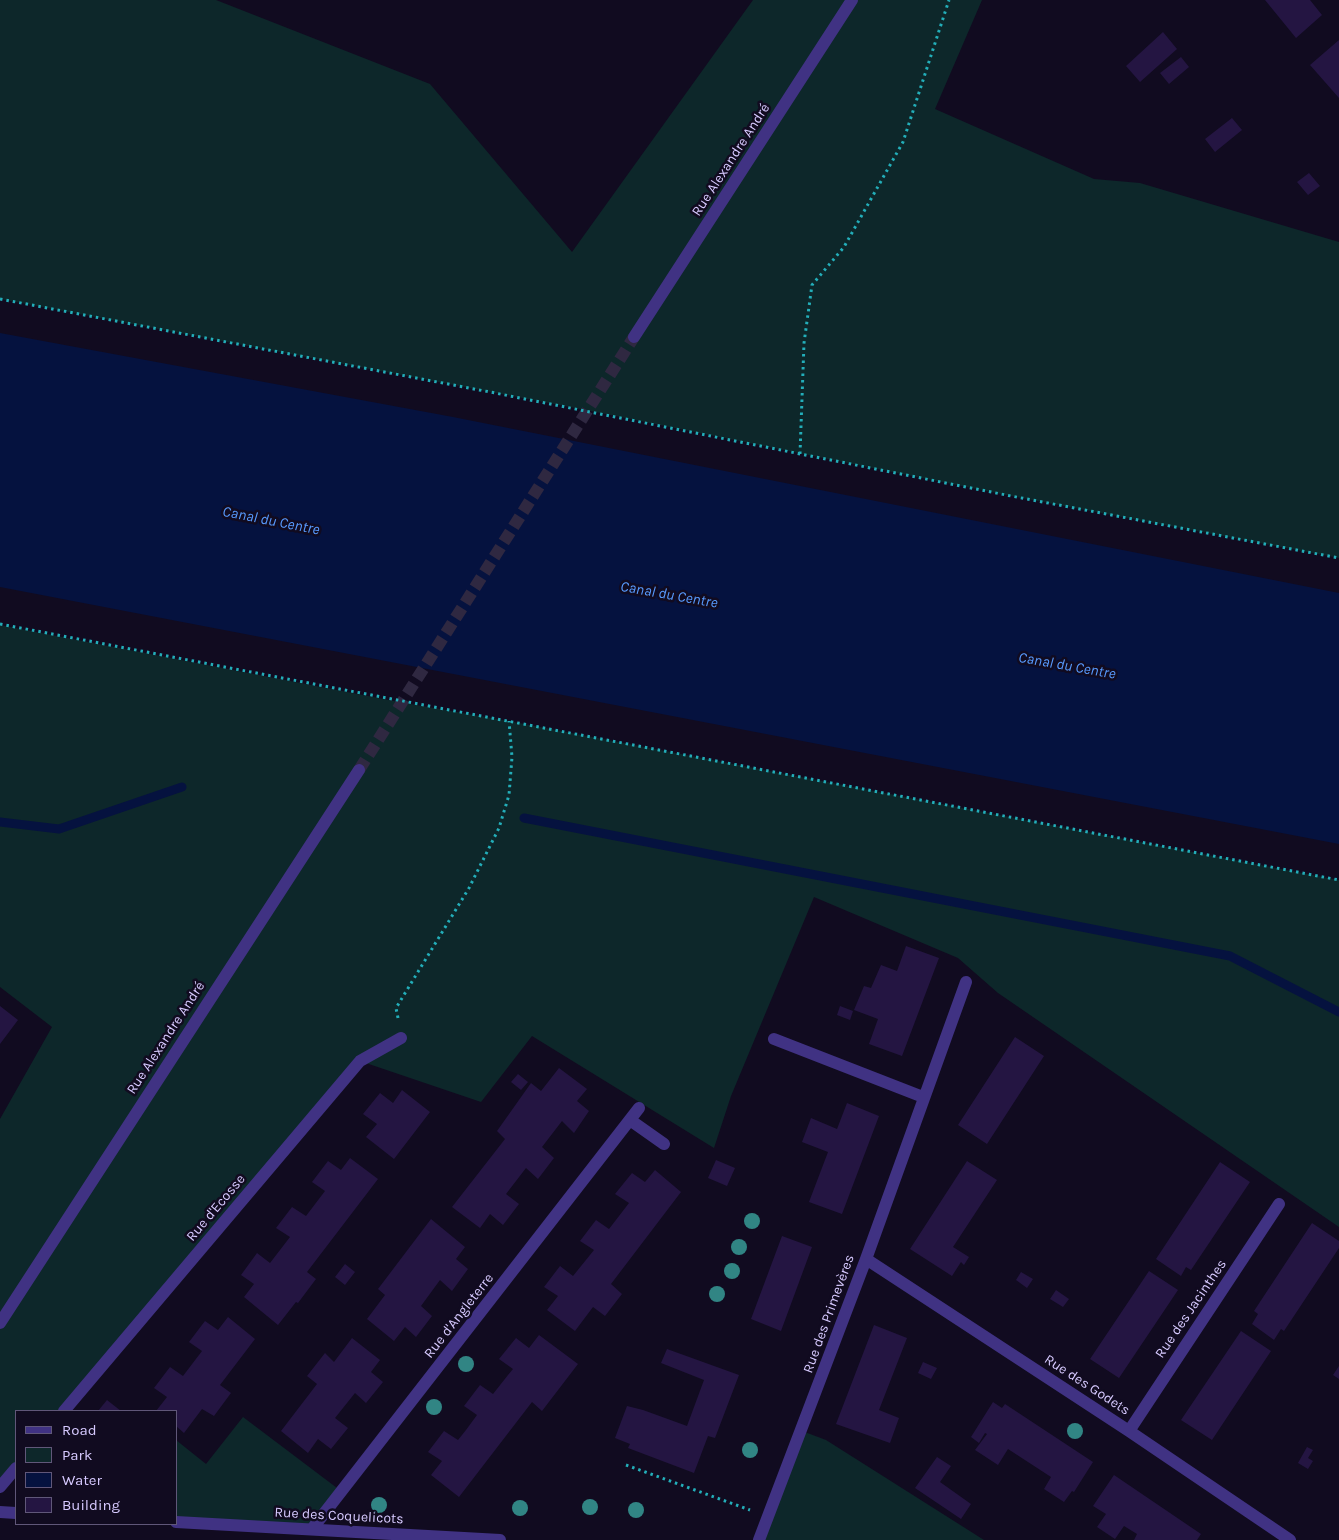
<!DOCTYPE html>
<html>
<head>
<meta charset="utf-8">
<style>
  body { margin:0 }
  #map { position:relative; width:1339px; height:1540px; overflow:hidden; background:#110b20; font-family:Karla,sans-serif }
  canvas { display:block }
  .legend { position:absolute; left:15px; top:1410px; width:162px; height:115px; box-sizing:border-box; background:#110b20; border:1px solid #605779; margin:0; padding:6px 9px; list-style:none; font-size:15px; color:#d7caff }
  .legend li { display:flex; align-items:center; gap:10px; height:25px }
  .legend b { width:25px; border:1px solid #605779 }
</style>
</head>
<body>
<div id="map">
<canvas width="1339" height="1540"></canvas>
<ul class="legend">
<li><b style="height:6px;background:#403283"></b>Road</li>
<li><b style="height:14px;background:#0d272a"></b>Park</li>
<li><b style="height:14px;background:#05123f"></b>Water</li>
<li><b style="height:14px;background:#241542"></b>Building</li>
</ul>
</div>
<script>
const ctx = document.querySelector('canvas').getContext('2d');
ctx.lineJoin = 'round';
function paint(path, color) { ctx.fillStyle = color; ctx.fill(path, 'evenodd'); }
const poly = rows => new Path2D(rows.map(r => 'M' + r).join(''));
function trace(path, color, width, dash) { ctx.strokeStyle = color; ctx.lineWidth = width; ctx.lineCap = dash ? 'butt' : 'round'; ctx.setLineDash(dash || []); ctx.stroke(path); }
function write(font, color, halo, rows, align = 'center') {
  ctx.font = font + ' Karla,sans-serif'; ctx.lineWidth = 5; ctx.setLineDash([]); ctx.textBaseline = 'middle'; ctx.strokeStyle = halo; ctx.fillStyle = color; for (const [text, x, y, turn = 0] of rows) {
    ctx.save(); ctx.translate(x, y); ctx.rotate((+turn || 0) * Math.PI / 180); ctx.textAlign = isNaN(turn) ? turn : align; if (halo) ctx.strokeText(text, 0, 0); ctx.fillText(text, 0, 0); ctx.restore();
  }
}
const green = poly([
  [0,0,216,0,430,84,572,252,753,0,982,0,935,109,1094,179,1140,183,1339,242,1339,558,1011,496,586,410,0,299],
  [0,625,399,702,509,721,1339,880,1339,1227,998,993,958,958,814,897,731,1096,714,1148,532,1036,481,1102,360,1061,64,1411,16,1411,16,1468,0,1487,0,1119,52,1027,0,987],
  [243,1417,341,1491,312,1529,176,1522,176,1440,206,1464],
  [802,1431,826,1440,984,1540,759,1540]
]);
const water = poly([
  [0,333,453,417,1339,593,1339,844,0,587]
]);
const stream = poly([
  [524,818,1230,956,1339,1012],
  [0,822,59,829,182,787]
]);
const building = poly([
  [1265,0,1310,0,1322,15,1296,38],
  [1163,32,1177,49,1140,82,1126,66],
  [1339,40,1339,98,1310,65],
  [1181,57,1189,67,1169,84,1160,73],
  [1232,118,1242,130,1215,152,1205,139],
  [1309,173,1320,186,1308,195,1297,182],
  [906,946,939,958,902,1056,869,1044,878,1019,854,1010,864,986,871,988,881,965,897,971],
  [0,1006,18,1020,0,1044],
  [840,1006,853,1011,850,1020,837,1015],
  [1015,1037,1044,1056,987,1144,958,1125],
  [559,1068,587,1089,577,1101,589,1111,574,1133,562,1121,542,1147,554,1158,538,1179,526,1168,506,1194,519,1204,503,1225,490,1214,480,1228,452,1207,505,1139,497,1131,531,1083,541,1091],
  [518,1074,528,1082,521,1090,511,1082],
  [402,1090,430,1112,394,1159,366,1137,377,1124,363,1114,380,1093,393,1103],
  [847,1103,879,1116,842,1214,809,1202,828,1152,802,1142,811,1118,837,1129],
  [350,1158,378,1179,307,1272,316,1279,298,1303,296,1302,278,1325,244,1297,254,1284,241,1275,257,1253,270,1263,290,1237,276,1228,292,1207,306,1216,325,1191,312,1182,328,1161,341,1170],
  [716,1160,735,1168,727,1186,708,1178],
  [967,1161,997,1180,953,1247,969,1257,964,1265,961,1262,952,1276,910,1249],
  [1220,1162,1250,1182,1191,1270,1186,1267,1181,1276,1156,1259],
  [655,1170,681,1192,611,1284,622,1294,605,1316,593,1307,575,1331,547,1310,558,1296,544,1287,560,1266,573,1276,594,1250,580,1241,596,1220,609,1229,629,1203,615,1194,632,1173,645,1182],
  [431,1219,465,1247,456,1259,468,1269,452,1291,440,1280,421,1306,432,1316,416,1337,405,1327,394,1341,367,1319,385,1295,378,1289],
  [1312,1223,1339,1241,1339,1248,1284,1331,1281,1329,1274,1340,1252,1324,1258,1314,1254,1311],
  [782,1236,812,1247,781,1331,751,1319],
  [345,1264,355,1272,345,1285,335,1277],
  [1149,1271,1178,1290,1119,1378,1090,1359],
  [1021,1272,1033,1279,1027,1288,1016,1280],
  [1056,1290,1069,1299,1063,1307,1050,1299],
  [228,1317,255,1339,220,1385,231,1393,214,1416,202,1409,184,1433,176,1426,176,1411,156,1411,167,1397,154,1388,170,1367,183,1376,202,1351,189,1342,205,1321,218,1330],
  [874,1325,907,1338,879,1410,899,1418,890,1443,836,1424],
  [1241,1331,1271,1351,1212,1440,1181,1420],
  [539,1335,578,1364,542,1411,532,1402,459,1497,431,1475,442,1461,428,1452,444,1431,458,1440,466,1430,477,1415,464,1406,480,1385,493,1394,508,1375,513,1369,499,1359,516,1338,529,1348],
  [352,1338,380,1360,371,1372,383,1382,366,1403,355,1393,335,1418,348,1428,331,1449,318,1439,308,1453,281,1431,317,1384,307,1376,325,1353,334,1362],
  [667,1349,739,1375,715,1438,708,1436,694,1473,628,1448,630,1444,615,1438,627,1406,643,1410,687,1426,704,1380,661,1363],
  [923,1362,937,1368,931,1379,918,1373],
  [1339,1366,1339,1379,1333,1375],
  [107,1400,121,1411,98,1411],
  [993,1402,1002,1408,1005,1404,1093,1462,1074,1492,1072,1491,1064,1502,1044,1489,1051,1477,1008,1449,998,1465,975,1450,987,1434,985,1433,979,1443,971,1437],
  [1307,1447,1313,1450,1308,1458,1313,1461,1308,1469,1298,1463],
  [937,1457,951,1466,940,1482,971,1504,961,1519,915,1488],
  [1114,1475,1201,1534,1197,1540,1134,1540,1137,1534,1124,1526,1115,1539,1097,1527,1106,1514,1093,1506]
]);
const minorTunnel = poly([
  [359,770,634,337]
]);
const path = poly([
  [0,299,490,392,1011,496,1339,558],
  [800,454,804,343,812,285,844,247,903,142,949,0],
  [0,624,1339,880],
  [398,1018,396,1008,469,888,499,828,509,795,512,757,509,721],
  [626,1465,750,1510]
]);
const minor = poly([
  [634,337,852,0],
  [774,1039,923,1097],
  [630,1120,664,1144],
  [866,1259,1129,1431,1290,1540],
  [0,1323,359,770],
  [64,1411,360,1061,401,1038],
  [1129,1431,1279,1204],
  [0,1487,16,1468],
  [0,1512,16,1513],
  [176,1522,500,1540],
  [312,1529,639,1108],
  [759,1540,866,1259,966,982]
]);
const trees = [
  [752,1221],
  [739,1247],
  [732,1271],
  [717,1294],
  [466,1364],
  [434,1407],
  [1075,1431],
  [750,1450],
  [379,1505],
  [590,1507],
  [520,1508],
  [636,1510]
];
const streetNames = [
  ["Rue Alexandre André",731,160,-57],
  ["Rue Alexandre André",166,1038,-57],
  ["Rue d'Ecosse",216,1208,-50],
  ["Rue des Jacinthes",1191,1309,-56],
  ["Rue des Primevères",829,1314,-70],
  ["Rue d'Angleterre",459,1316,-52],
  ["Rue des Godets",1087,1385,33],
  ["Rue des Coquelicots",339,1516,3]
];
const waterNames = [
  ["Canal du Centre",271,521,11],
  ["Canal du Centre",669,595,10],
  ["Canal du Centre",1067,666,10]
];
paint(green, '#0d272a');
paint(water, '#05123f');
trace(stream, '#05123f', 9);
paint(building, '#241542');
trace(minorTunnel, '#2f2841', 12, [12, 6]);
trace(path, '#23aeb9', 3, [2.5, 4]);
trace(minor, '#403283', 12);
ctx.fillStyle = '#318584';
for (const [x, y] of trees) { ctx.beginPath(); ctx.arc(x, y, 8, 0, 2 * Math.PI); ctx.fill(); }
write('14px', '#d7caff', '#110b20', streetNames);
write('italic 15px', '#589bff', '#110b20', waterNames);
</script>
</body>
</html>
